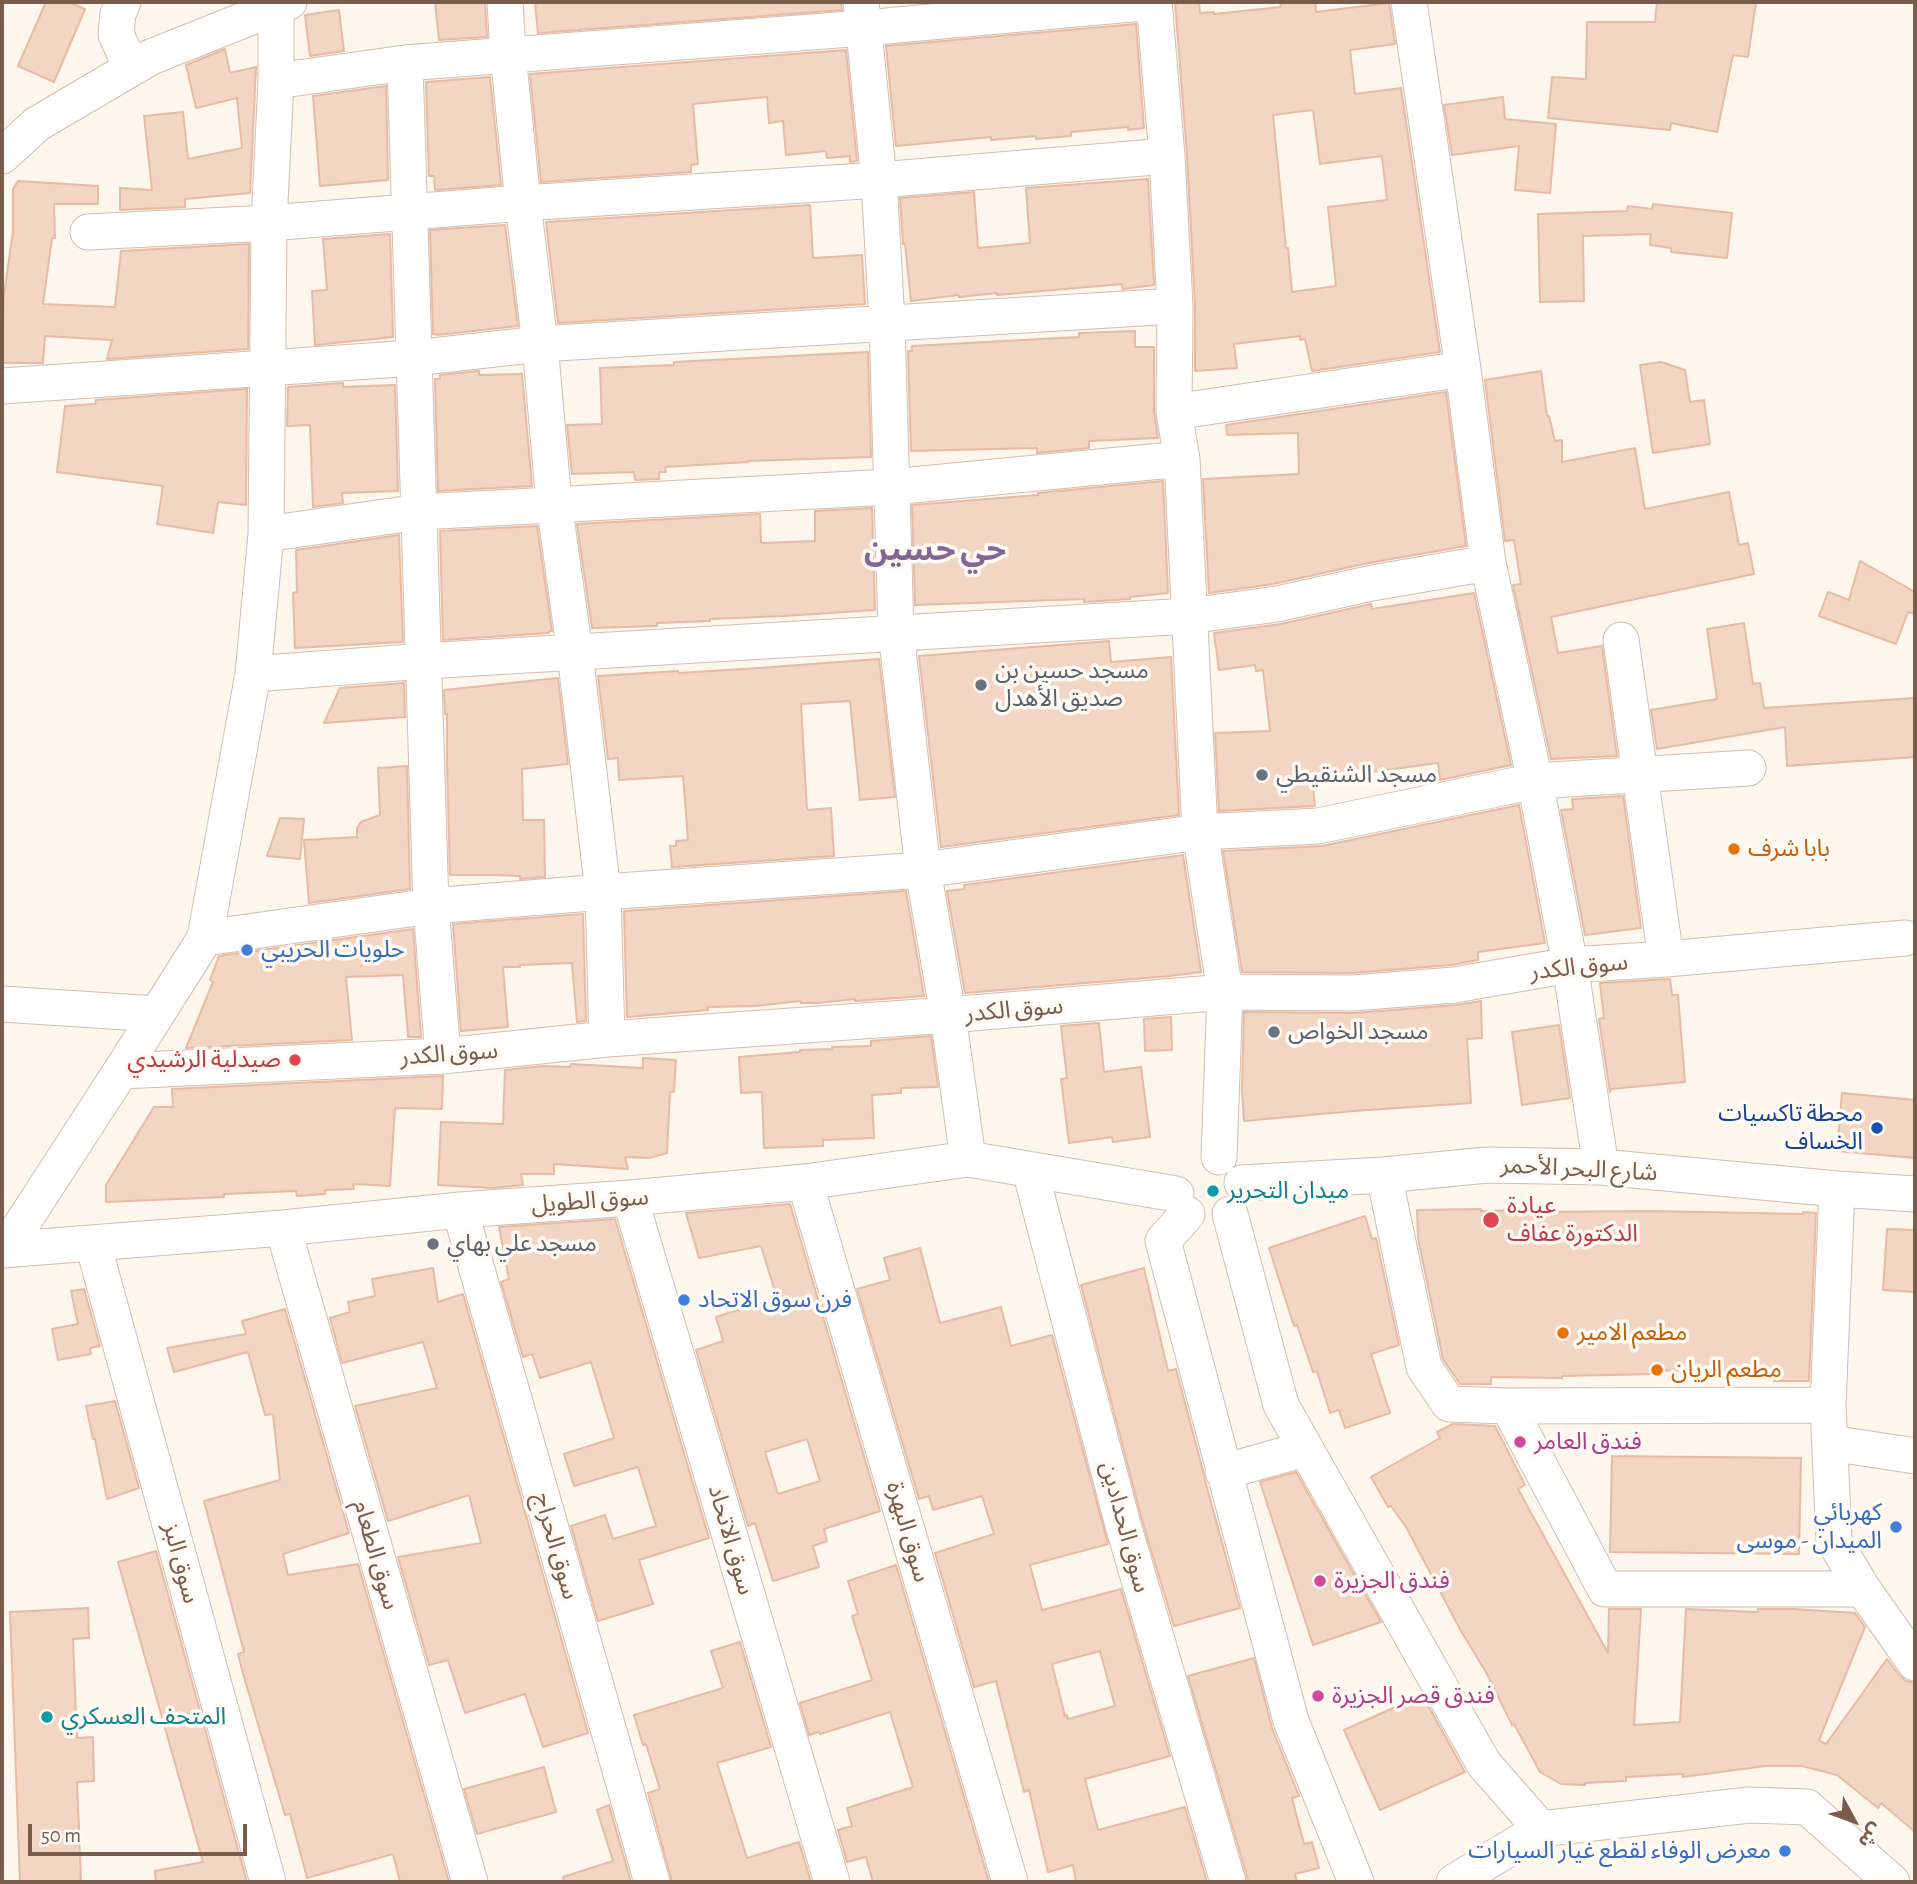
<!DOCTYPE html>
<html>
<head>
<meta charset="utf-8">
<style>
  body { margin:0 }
  #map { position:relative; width:1917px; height:1884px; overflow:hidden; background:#fdf6ec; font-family:"Alegreya Sans","Noto Sans Arabic",sans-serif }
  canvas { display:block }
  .frame { position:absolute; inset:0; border:4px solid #7a5c4d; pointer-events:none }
  .north { position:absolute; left:1819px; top:1786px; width:70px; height:70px; -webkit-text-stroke:5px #fffaf3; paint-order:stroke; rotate:131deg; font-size:19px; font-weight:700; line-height:28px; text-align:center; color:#7a5c4d }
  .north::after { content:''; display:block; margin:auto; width:24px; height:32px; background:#7a5c4d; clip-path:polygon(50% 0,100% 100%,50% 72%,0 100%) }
  .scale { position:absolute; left:28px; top:1824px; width:219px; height:32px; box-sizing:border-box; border:4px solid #7a5c4d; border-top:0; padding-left:9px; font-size:21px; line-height:24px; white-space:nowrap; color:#7a5c4d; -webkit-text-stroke:5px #fffaf3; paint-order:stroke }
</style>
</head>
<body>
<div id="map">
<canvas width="1917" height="1884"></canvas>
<div class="frame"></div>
<div class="north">ش</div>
<div class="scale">50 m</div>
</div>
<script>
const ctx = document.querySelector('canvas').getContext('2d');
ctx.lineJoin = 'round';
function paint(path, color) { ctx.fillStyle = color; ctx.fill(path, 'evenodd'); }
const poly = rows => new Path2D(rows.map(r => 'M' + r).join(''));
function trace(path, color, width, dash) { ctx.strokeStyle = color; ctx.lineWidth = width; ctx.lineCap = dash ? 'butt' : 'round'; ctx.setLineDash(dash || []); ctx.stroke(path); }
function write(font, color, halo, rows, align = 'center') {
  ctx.font = font + ' "Alegreya Sans","Noto Sans Arabic",sans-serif'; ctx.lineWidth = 7; ctx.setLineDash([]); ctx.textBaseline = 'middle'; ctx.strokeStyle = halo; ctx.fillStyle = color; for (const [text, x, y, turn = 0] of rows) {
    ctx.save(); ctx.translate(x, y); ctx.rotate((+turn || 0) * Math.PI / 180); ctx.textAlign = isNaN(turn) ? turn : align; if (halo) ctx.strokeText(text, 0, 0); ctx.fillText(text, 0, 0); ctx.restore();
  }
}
const building = poly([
  [46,2,69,2,85,9,54,82,18,66,46,2],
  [435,2,485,2,487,37,439,40,435,2],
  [535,2,841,2,842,10,538,33,535,2],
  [1175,2,1199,2,1200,13,1214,12,1214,14,1281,7,1280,2,1315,2,1316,12,1389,3,1395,44,1350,50,1355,94,1401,88,1440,352,1312,371,1305,339,1300,340,1300,336,1234,344,1237,368,1195,371,1195,305,1187,155,1175,2],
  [1313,110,1320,164,1382,156,1387,200,1328,207,1336,286,1292,292,1288,248,1286,248,1273,115,1313,110],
  [1657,2,1756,2,1748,57,1733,55,1717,132,1671,123,1670,130,1548,118,1552,77,1586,79,1587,22,1655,22,1657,2],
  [339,10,344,51,310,56,305,15,339,10],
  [1136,24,1144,128,1128,130,1128,127,1071,132,1071,136,1036,139,1036,136,991,140,991,137,896,146,886,46,1136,24],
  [225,49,230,73,256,67,250,193,185,199,185,207,120,210,120,188,152,190,144,116,183,112,188,159,242,148,237,98,196,108,186,65,225,49],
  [846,50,857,161,850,162,850,156,827,158,826,151,786,155,783,121,769,123,767,97,693,104,698,164,691,165,691,172,541,182,530,74,846,50],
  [490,77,501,185,435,190,434,176,429,176,426,82,490,77],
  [386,86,388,180,320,186,313,96,386,86],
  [1503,97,1505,119,1556,124,1550,193,1515,190,1519,146,1452,155,1444,105,1503,97],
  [1148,179,1154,285,1123,289,1122,284,997,295,997,293,959,297,958,295,911,301,905,244,903,244,900,198,974,192,978,248,1030,243,1026,188,1148,179],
  [18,181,98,186,98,204,54,204,55,238,52,238,43,304,115,307,121,251,249,244,248,349,107,359,112,340,45,336,43,363,2,363,4,295,13,231,13,189,18,181],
  [1653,204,1732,213,1727,258,1671,252,1671,248,1650,245,1651,234,1583,236,1584,301,1540,302,1538,214,1627,211,1628,206,1652,209,1653,204],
  [810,205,813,258,862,255,865,304,558,323,546,222,810,205],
  [505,225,518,326,437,335,437,334,433,334,430,230,505,225],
  [390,234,393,337,315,345,312,291,327,290,323,239,390,234],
  [1135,331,1135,347,1154,347,1154,412,1158,438,1089,441,1089,448,1037,453,1037,448,911,451,908,351,912,351,912,346,1079,337,1079,333,1135,331],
  [868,352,871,457,748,461,748,462,665,467,666,472,659,472,659,479,635,480,634,472,572,474,567,425,602,424,600,368,674,365,674,362,868,352],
  [1661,362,1685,370,1690,402,1704,400,1710,444,1653,453,1640,365,1661,362],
  [479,371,479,375,522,374,532,486,438,491,435,379,440,379,440,375,479,371],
  [1541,371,1547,416,1549,416,1555,441,1562,440,1562,462,1635,448,1645,509,1729,492,1739,545,1748,543,1754,574,1551,617,1558,653,1602,646,1617,756,1551,759,1513,585,1521,584,1514,540,1505,541,1485,380,1541,371],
  [343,383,343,387,395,385,398,491,342,493,343,503,313,507,310,425,287,426,288,387,343,383],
  [247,389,246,505,218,502,213,533,157,524,163,486,57,472,65,406,95,404,96,400,247,389],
  [1446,392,1466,546,1368,563,1273,584,1209,593,1203,479,1299,474,1298,433,1227,435,1226,425,1446,392],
  [1163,481,1168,593,1130,597,1130,599,1084,602,1084,599,915,605,912,505,1038,495,1038,493,1163,481],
  [872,508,875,610,784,616,710,619,710,621,657,623,657,626,592,628,577,524,760,514,761,543,815,541,815,511,872,508],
  [537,526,552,631,549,631,549,633,443,640,440,531,537,526],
  [399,535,403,642,295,648,293,593,297,592,296,550,399,535],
  [1860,561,1915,592,1915,614,1908,612,1896,644,1819,616,1828,592,1849,600,1860,561],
  [1474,593,1511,765,1440,780,1438,763,1312,780,1315,806,1219,811,1215,733,1270,731,1263,670,1256,671,1255,665,1219,670,1214,633,1281,624,1371,604,1372,609,1474,593],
  [1744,623,1753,684,1760,683,1764,708,1915,698,1915,757,1787,766,1785,727,1657,749,1651,710,1717,699,1707,629,1744,623],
  [1109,641,1111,662,1171,657,1179,815,941,847,919,656,1109,641],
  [879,659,895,797,860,800,850,701,801,704,807,810,831,808,834,856,672,867,670,846,676,846,676,841,688,840,683,776,619,780,618,758,608,759,598,676,678,671,678,673,759,668,879,659],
  [558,678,568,764,522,769,523,820,544,820,545,877,520,879,520,876,497,875,450,875,447,763,447,714,445,714,444,690,558,678],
  [404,683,405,717,324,723,340,688,404,683],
  [407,766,410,889,309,903,304,840,357,837,357,828,361,822,380,815,378,768,407,766],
  [1623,796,1641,928,1585,935,1561,810,1573,809,1572,799,1623,796],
  [1519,805,1545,943,1478,952,1478,960,1451,965,1352,973,1242,972,1223,851,1322,846,1519,805],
  [280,818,304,819,300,859,267,856,280,818],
  [1183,855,1201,972,1170,976,965,993,947,891,964,889,964,885,1183,855],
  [906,891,924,996,855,1001,855,999,819,1003,801,1003,800,1001,756,1006,708,1007,708,1010,627,1017,624,911,906,891],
  [583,914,586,1021,577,1022,572,963,520,965,520,967,503,967,508,1027,461,1031,453,924,583,914],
  [413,929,421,1037,408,1037,403,975,346,977,352,1040,186,1048,213,982,210,980,219,956,413,929],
  [1670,979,1672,995,1678,995,1685,1082,1611,1089,1610,1092,1599,1019,1604,1018,1600,983,1670,979],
  [1481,1001,1482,1038,1467,1039,1471,1103,1354,1111,1244,1121,1242,1090,1244,1012,1354,1013,1456,1005,1481,1001],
  [1171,1017,1172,1050,1145,1051,1144,1019,1171,1017],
  [1099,1023,1104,1072,1141,1067,1150,1137,1113,1142,1112,1137,1069,1143,1061,1079,1067,1078,1061,1026,1099,1023],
  [1559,1025,1570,1098,1522,1105,1512,1032,1559,1025],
  [931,1036,938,1087,901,1088,901,1093,872,1095,874,1138,823,1140,823,1146,764,1148,762,1092,741,1093,739,1057,800,1052,800,1050,832,1049,832,1047,871,1046,871,1041,931,1036],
  [643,1058,676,1060,674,1092,670,1092,667,1153,649,1158,625,1157,628,1169,554,1164,554,1174,521,1174,523,1185,492,1188,438,1185,441,1122,503,1124,505,1070,543,1066,570,1067,571,1064,643,1068,643,1058],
  [443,1076,442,1109,395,1108,390,1186,353,1184,354,1189,325,1190,325,1194,297,1196,296,1191,224,1194,224,1197,106,1202,106,1185,154,1107,173,1107,172,1089,443,1076],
  [1842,1093,1915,1100,1915,1158,1837,1151,1842,1093],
  [790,1204,880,1511,824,1529,827,1541,813,1546,819,1567,773,1581,755,1523,748,1526,696,1350,723,1341,716,1317,777,1298,761,1246,699,1258,686,1213,790,1204],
  [807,1439,820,1481,778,1494,765,1452,807,1439],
  [1481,1209,1481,1211,1530,1210,1530,1212,1650,1211,1803,1214,1803,1212,1816,1213,1809,1381,1774,1381,1774,1375,1657,1370,1657,1374,1562,1376,1562,1378,1491,1377,1491,1384,1460,1384,1443,1359,1418,1238,1417,1210,1481,1209],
  [1365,1216,1372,1239,1376,1238,1399,1345,1371,1354,1390,1413,1345,1428,1339,1410,1330,1413,1317,1371,1313,1372,1297,1325,1294,1326,1269,1248,1365,1216],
  [615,1219,709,1538,639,1560,653,1604,598,1621,571,1526,605,1515,613,1539,656,1526,638,1467,574,1486,564,1454,614,1438,591,1362,540,1378,532,1354,523,1357,501,1282,509,1279,499,1227,615,1219],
  [1887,1229,1915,1230,1915,1292,1883,1290,1887,1229],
  [920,1248,940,1323,1001,1307,1011,1346,1052,1335,1108,1544,1030,1565,1042,1610,1121,1589,1170,1756,1085,1779,1098,1830,1185,1807,1207,1882,1076,1882,1073,1865,1048,1872,1029,1790,1024,1792,996,1681,974,1687,935,1553,994,1534,982,1496,933,1510,929,1496,919,1499,857,1289,890,1280,884,1258,920,1248],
  [1100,1651,1115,1706,1068,1719,1067,1715,1065,1716,1052,1664,1100,1651],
  [433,1268,438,1302,463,1294,588,1733,543,1747,525,1694,465,1713,448,1660,429,1665,398,1557,481,1543,469,1495,388,1521,355,1406,437,1388,423,1342,342,1363,330,1318,350,1312,348,1302,375,1296,372,1279,433,1268],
  [1144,1268,1168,1371,1176,1369,1203,1471,1204,1477,1240,1608,1174,1626,1142,1520,1081,1285,1144,1268],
  [84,1289,100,1346,90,1348,91,1354,58,1360,52,1329,78,1324,71,1291,84,1289],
  [285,1309,349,1533,283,1554,288,1575,358,1564,449,1882,400,1882,393,1854,307,1878,290,1814,285,1815,244,1677,238,1654,244,1652,204,1501,280,1480,273,1414,265,1415,248,1352,174,1372,167,1348,246,1334,242,1321,285,1309],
  [115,1401,139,1488,107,1499,95,1439,93,1439,86,1406,115,1401],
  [1453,1424,1495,1426,1525,1485,1518,1489,1608,1653,1609,1609,1641,1609,1634,1725,1680,1722,1686,1609,1758,1612,1758,1609,1794,1609,1855,1613,1865,1627,1819,1740,1826,1744,1887,1659,1899,1675,1906,1681,1915,1683,1915,1832,1881,1803,1878,1808,1837,1775,1802,1766,1765,1766,1683,1777,1683,1774,1626,1777,1626,1781,1585,1783,1585,1785,1561,1784,1540,1772,1514,1724,1512,1725,1487,1674,1461,1631,1406,1527,1391,1506,1388,1507,1371,1477,1440,1438,1437,1432,1453,1424],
  [1612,1456,1801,1458,1799,1554,1610,1552,1612,1456],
  [1296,1472,1381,1622,1313,1645,1260,1482,1296,1472],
  [156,1551,247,1882,156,1882,155,1871,203,1862,118,1562,156,1551],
  [896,1565,989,1882,873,1882,866,1857,847,1862,838,1830,852,1826,847,1808,913,1787,890,1712,820,1734,819,1732,809,1735,800,1703,872,1680,852,1616,858,1614,848,1581,896,1565],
  [88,1608,89,1638,73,1639,77,1738,93,1737,94,1781,77,1782,81,1882,20,1882,10,1612,88,1608],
  [740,1642,771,1747,717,1763,747,1858,799,1842,811,1882,672,1882,648,1793,660,1789,646,1744,643,1745,634,1715,723,1688,711,1651,740,1642],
  [1254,1658,1272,1728,1299,1796,1292,1798,1304,1844,1312,1842,1319,1868,1295,1874,1297,1882,1248,1882,1247,1876,1188,1676,1254,1658],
  [1422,1695,1465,1772,1380,1810,1344,1730,1422,1695],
  [544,1767,556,1812,477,1834,464,1789,544,1767],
  [609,1805,631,1882,564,1882,563,1877,613,1861,597,1810,609,1805]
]);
const minor = poly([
  [123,2,118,14,116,34,131,68],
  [505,2,508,54,523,203,540,344,554,503,575,653,603,892,607,1039],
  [861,2,879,180,887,323,896,632,923,870,948,1015,968,1159],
  [1154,2,1167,156,1175,306,1174,412,1182,459,1200,832,1225,992,1219,1157],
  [1409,2,1463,369,1488,563,1535,781,1570,965,1601,1167],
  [405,63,431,906,443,1056],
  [276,81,405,63,864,28,1154,2],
  [2,156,37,124,151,57,289,2],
  [88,232,269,223,523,203,879,180,1167,156],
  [2,386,414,358,540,344,1175,306],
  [1174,412,1463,369],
  [266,534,419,512,891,487,1182,459],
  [1621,640,1666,959],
  [253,674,424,661,1189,616,1277,604,1372,583,1488,563],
  [205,938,431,906,603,892,923,870,1200,832,1318,826,1535,781,1748,768],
  [2,1004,157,1014],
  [121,1071,443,1056,607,1039,948,1015,1225,992,1353,993,1454,985,1570,965,1666,959,1905,938],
  [1030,1170,1123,1525,1228,1882],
  [1384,1175,1424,1367,1449,1404,1508,1406,1605,1589,1863,1589],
  [805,1182,1010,1882],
  [1242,1183,1384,1175,1487,1165,1601,1167,1837,1189,1915,1194],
  [1837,1189,1828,1405,1834,1541,1863,1589,1915,1663],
  [630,1198,832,1882],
  [460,1210,652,1882],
  [1187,1214,1163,1241,1291,1721,1356,1882],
  [1230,1214,1281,1405,1484,1764,1541,1829],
  [283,1228,470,1882],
  [93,1244,268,1882],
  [2,1250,283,1228,460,1210,630,1198,805,1182,968,1159,1176,1194],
  [5,1250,121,1071,205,938,253,674,266,534,269,223,276,81,276,6],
  [1508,1406,1828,1405],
  [1830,1443,1915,1456],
  [1223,1472,1305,1449],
  [1454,1882,1541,1829,1749,1805,1807,1807,1892,1882]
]);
const markers = [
  [981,685,7,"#6b7280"],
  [1262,775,7,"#6b7280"],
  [1734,849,7,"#e8710a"],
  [247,950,7,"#3f7fe0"],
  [1274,1032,7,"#6b7280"],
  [295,1060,7,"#e0444e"],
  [1877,1128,7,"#1a4fb4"],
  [1213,1191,7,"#0f9aa8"],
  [1491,1220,9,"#e0444e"],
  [433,1244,7,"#6b7280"],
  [684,1300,7,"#3f7fe0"],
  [1563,1333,7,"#e8710a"],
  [1657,1370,7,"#e8710a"],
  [1520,1442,7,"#d1479c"],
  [1896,1527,7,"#3f7fe0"],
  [1320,1581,7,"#d1479c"],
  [1318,1696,7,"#d1479c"],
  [47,1717,7,"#0f9aa8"],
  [1785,1851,7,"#3f7fe0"]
];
const worshipNames = [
  ["مسجد حسين بن",995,671],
  ["صديق الأهدل",995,699],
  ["مسجد الشنقيطي",1276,775],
  ["مسجد الخواص",1288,1032],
  ["مسجد علي بهاي",447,1244]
];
const foodNames = [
  ["بابا شرف",1748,849],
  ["مطعم الامير",1577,1333],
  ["مطعم الريان",1671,1370]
];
const shopNames = [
  ["حلويات الحريبي",261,950],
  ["فرن سوق الاتحاد",698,1300],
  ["كهربائي",1882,1513,"right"],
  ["الميدان - موسى",1882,1541,"right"],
  ["معرض الوفاء لقطع غيار السيارات",1771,1851,"right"]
];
const streetNames = [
  ["سوق الكدر",1579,967,-6],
  ["سوق الكدر",1014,1010,-5],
  ["سوق الكدر",449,1054,-4],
  ["شارع البحر الأحمر",1579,1169,3],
  ["سوق الطويل",590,1201,-4],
  ["سوق الحدادين",1125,1527,75],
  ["سوق البهرة",908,1532,74],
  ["سوق الاتحاد",731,1540,74],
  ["سوق الحراج",556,1546,74],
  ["سوق الطعام",376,1555,74],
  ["سوق البز",181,1563,75]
];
const healthNames = [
  ["صيدلية الرشيدي",281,1060],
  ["عيادة",1507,1206,"left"],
  ["الدكتورة عفاف",1507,1234,"left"]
];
const transitNames = [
  ["محطة تاكسيات",1863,1114],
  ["الخساف",1863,1142]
];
const cultureNames = [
  ["ميدان التحرير",1227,1191],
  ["المتحف العسكري",61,1717]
];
const hotelNames = [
  ["فندق العامر",1534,1442],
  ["فندق الجزيرة",1334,1581],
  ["فندق قصر الجزيرة",1332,1696]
];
const districtNames = [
  ["حي حسين",935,550]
];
paint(building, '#f3d5c3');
trace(building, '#e6bba3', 2);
trace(minor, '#d1beb0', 37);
trace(minor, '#fff', 35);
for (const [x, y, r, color] of markers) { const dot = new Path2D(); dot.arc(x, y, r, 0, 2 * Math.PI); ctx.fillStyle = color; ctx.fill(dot); trace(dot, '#fffaf3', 2.5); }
write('24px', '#5b616d', '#fffaf3', worshipNames, 'left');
write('24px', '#c56008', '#fffaf3', foodNames, 'left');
write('24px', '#366cbe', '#fffaf3', shopNames, 'left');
write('24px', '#7a5c4d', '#fffaf3', streetNames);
write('24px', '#be3a42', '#fffaf3', healthNames, 'right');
write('24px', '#164399', '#fffaf3', transitNames, 'right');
write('24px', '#0d838f', '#fffaf3', cultureNames, 'left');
write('24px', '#b23c85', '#fffaf3', hotelNames, 'left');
write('bold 32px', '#846695', '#fffaf3', districtNames);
</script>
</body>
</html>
